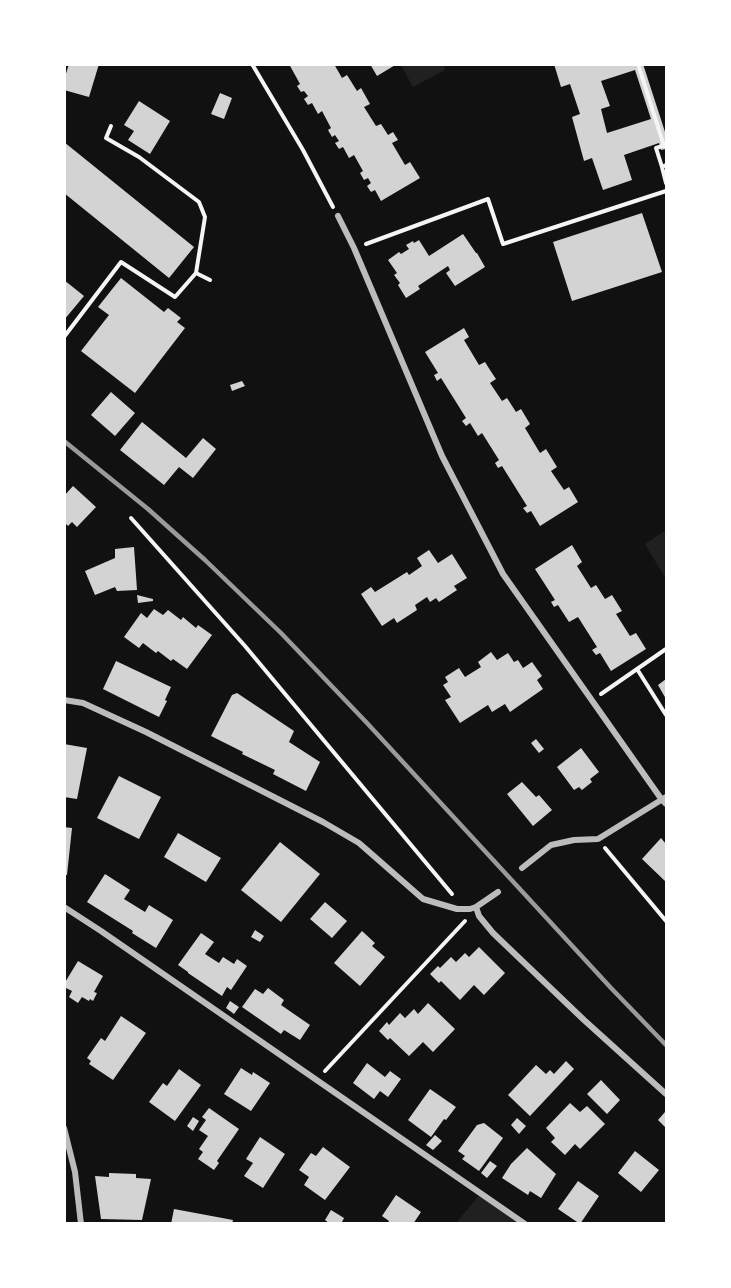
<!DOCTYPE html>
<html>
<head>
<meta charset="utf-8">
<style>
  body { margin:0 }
  #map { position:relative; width:731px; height:1288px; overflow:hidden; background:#111; font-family:"Open Sans",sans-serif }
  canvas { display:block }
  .frame { position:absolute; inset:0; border:66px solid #fff; pointer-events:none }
</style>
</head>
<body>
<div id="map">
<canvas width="731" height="1288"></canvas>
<div class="frame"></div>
</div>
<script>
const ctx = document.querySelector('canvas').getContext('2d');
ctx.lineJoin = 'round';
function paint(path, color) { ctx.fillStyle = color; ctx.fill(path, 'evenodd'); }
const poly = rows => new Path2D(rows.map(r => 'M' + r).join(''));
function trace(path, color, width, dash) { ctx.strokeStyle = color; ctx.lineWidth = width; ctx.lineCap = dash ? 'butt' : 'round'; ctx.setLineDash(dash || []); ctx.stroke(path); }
const green = poly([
  [401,65,444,65,445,70,413,87],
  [666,530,666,579,645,544],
  [481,1193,525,1224,455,1224]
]);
const building = poly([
  [69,64,99,64,89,97,64,90,64,80],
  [289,64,334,64,342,78,347,75,357,91,361,88,370,104,364,107,376,126,381,124,388,135,393,132,398,140,392,143,405,165,410,162,420,178,381,201,375,190,371,192,367,186,371,183,368,178,364,180,360,173,363,171,354,155,349,158,343,147,339,149,335,143,339,141,335,135,332,137,328,130,331,128,322,111,318,114,312,103,308,105,304,99,308,96,304,91,301,92,297,86,300,84],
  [370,64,397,64,377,76],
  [554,64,643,64,666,135,666,149,661,150,659,143,624,155,632,180,603,190,592,158,584,161,572,117,580,114,570,84,561,87],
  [635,70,651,119,607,133,601,109,610,106,601,81],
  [220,93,232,98,224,119,211,114],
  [139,101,170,121,150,154,128,140,134,131,124,125],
  [64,142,194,247,169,278,64,193],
  [642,213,662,272,572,301,553,242],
  [463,234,476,253,477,253,485,267,455,286,446,273,450,270,448,266,418,286,420,289,406,298,398,285,400,283,394,275,397,273,388,260,399,252,401,254,409,249,406,245,413,241,414,243,419,240,429,256],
  [121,278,164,312,168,308,181,318,177,322,185,328,135,393,81,351,109,315,98,307],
  [64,280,84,296,64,320],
  [464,328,469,337,464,340,479,365,485,362,490,370,496,379,490,383,502,401,507,398,516,412,521,409,530,424,525,428,540,453,546,449,557,467,551,471,564,490,569,487,578,502,540,526,531,511,527,513,523,508,527,506,502,466,498,468,495,463,499,460,482,433,478,436,470,423,466,426,462,421,466,418,441,378,437,381,434,375,438,373,425,352],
  [242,381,245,386,232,391,230,385],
  [111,392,135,413,115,436,91,415],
  [142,422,186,458,203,438,216,449,193,478,179,467,164,485,120,450],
  [73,486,96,507,77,527,72,522,68,526,64,522,64,496],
  [572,545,582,562,577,566,591,588,596,585,605,599,612,595,622,611,616,614,630,636,636,633,646,649,611,671,600,653,596,655,592,650,597,647,578,617,569,622,558,605,554,607,551,602,555,600,535,569],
  [134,547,137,590,117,591,115,587,95,595,85,571,115,558,115,549],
  [429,550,438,563,452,554,467,578,454,586,457,590,439,602,436,598,430,602,427,597,415,605,417,610,397,623,394,618,382,626,361,594,371,587,375,592,407,572,409,575,422,566,417,558],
  [137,595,153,599,153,601,138,603],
  [154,609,163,615,168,610,181,620,183,617,196,628,198,625,212,635,187,669,173,659,171,661,158,651,156,653,143,643,139,648,124,637,141,613,147,618],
  [491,652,497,660,508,653,514,662,518,660,523,668,532,662,542,676,537,680,543,689,510,712,505,704,492,712,488,705,460,723,445,700,451,697,443,685,448,682,445,677,459,668,465,677,481,667,478,662],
  [116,661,171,687,165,700,167,701,159,717,103,689],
  [666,679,666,699,658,685],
  [237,693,294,731,289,742,320,762,306,791,273,774,275,770,242,754,243,752,211,736,232,695],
  [536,739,544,749,539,753,531,743],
  [64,744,87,748,77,799,64,797],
  [581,748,599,772,590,779,592,782,582,790,579,787,574,790,557,767],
  [119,776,161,797,139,839,97,818],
  [522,782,536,797,539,795,552,810,533,826,507,794],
  [64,827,72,828,67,875,64,875],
  [178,833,221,858,206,882,164,857],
  [661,838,666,844,666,882,642,859],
  [280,842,320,874,281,922,241,890],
  [105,874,130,890,124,899,145,912,149,905,173,920,156,948,132,933,133,931,87,902],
  [325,902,347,921,332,938,310,919],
  [255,930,264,936,260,942,251,937],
  [362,931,375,943,372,946,385,957,360,986,334,963],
  [201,933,214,942,205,954,219,963,223,957,234,964,237,959,247,966,231,990,227,987,222,996,188,973,188,972,178,965],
  [479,947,505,973,484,995,474,985,460,1000,441,981,439,983,430,974,438,966,440,968,451,957,456,962,465,953,469,957],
  [78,961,103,976,94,992,97,993,93,1001,90,999,89,1001,82,997,78,1003,69,997,72,991,64,987,64,984],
  [268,988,284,1000,281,1005,310,1025,300,1040,284,1030,281,1034,242,1007,255,989,263,994],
  [230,1001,239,1007,234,1014,226,1008],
  [428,1003,455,1029,433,1052,423,1042,409,1056,390,1038,388,1040,379,1031,387,1022,389,1025,400,1013,405,1018,414,1009,418,1014],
  [121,1016,146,1033,113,1080,89,1064,91,1061,87,1058,101,1038,105,1041],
  [566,1061,574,1069,530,1116,508,1095,536,1065,546,1074,550,1070,554,1074],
  [367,1063,385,1077,390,1071,401,1079,388,1097,380,1091,374,1099,353,1083],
  [241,1068,252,1075,253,1072,270,1083,251,1111,224,1094],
  [179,1069,201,1085,175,1121,149,1102,163,1083,167,1086],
  [601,1080,620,1100,607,1114,587,1094],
  [430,1089,456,1107,446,1120,444,1119,431,1137,408,1120],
  [570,1103,580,1112,587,1106,605,1124,580,1149,575,1144,565,1155,551,1142,555,1138,546,1128],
  [209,1108,239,1129,217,1161,219,1163,214,1170,198,1159,203,1152,199,1149,208,1136,199,1130,206,1120,202,1117],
  [665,1112,666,1114,666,1128,658,1120],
  [193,1117,199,1121,193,1131,187,1126],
  [517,1118,526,1126,519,1134,511,1125],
  [484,1123,503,1138,479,1171,462,1159,465,1156,458,1151,477,1125],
  [435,1135,442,1141,433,1150,426,1145],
  [260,1137,285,1154,263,1188,244,1176,253,1163,246,1159],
  [323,1147,350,1167,325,1200,304,1185,309,1177,299,1170,311,1153,316,1156],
  [527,1148,556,1174,541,1198,530,1191,528,1195,502,1178,511,1164],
  [635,1151,659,1170,641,1192,618,1173],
  [490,1161,497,1166,487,1178,481,1173],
  [109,1173,136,1174,136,1178,151,1179,142,1220,101,1219,95,1176,109,1177],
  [578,1181,599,1196,580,1224,558,1209],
  [396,1195,421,1212,413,1224,387,1224,389,1221,382,1216],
  [174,1209,233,1220,232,1224,171,1224],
  [331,1210,344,1218,341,1224,330,1224,325,1220]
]);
const path = poly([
  [252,64,303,150,333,207],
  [638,64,664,146],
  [111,126,106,138,139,157,199,202,205,217,196,273],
  [666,165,662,167,666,183],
  [662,167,656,148,666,145],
  [366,244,488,199,503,244,666,191],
  [64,337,121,262,175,297,196,273,210,280],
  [131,518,245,646,452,894],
  [637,669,666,715],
  [601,694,666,649],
  [605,848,666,921],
  [325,1071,465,921]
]);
const minor = poly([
  [338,216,354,248,442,456,503,574,662,800,666,804],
  [64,700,83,703,146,732,323,822,359,843,423,899,457,909,470,909,476,907,498,892],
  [522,868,551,845,574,840,598,839,666,797],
  [64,907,101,931,525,1224],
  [476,907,479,916,493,933,584,1020,666,1094],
  [64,1128,75,1172,81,1224]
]);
const rail = poly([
  [64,441,148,509,205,560,281,633,367,723,611,988,666,1045]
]);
paint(green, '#202020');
paint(building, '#d3d3d3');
trace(path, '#f5f5f5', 4);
trace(minor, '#bcbcbc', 6);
trace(rail, '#9a9a9a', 4.5);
</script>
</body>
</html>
